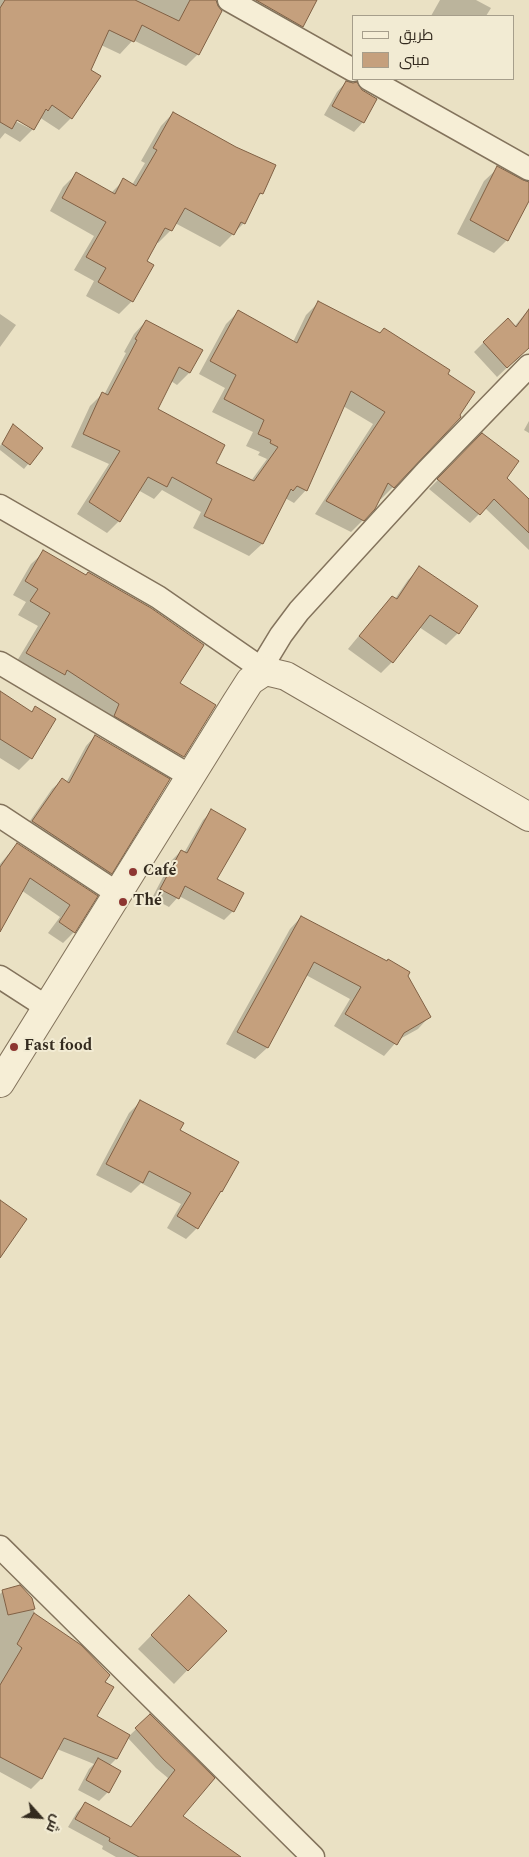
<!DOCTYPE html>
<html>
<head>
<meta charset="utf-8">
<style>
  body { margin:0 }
  #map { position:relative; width:529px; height:1857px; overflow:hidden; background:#eae1c4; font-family:Spectral,Cairo,serif }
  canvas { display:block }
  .legend { position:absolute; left:352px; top:15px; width:162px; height:65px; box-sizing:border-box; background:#f2ebd3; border:1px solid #a69e8b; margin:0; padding:6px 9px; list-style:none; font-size:15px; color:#342b1f }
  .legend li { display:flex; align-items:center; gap:10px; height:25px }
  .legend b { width:25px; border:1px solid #a69e8b }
  .north { position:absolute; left:15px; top:1792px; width:50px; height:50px; -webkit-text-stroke:4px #f2ebd3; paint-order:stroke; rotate:116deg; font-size:14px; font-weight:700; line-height:20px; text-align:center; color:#342b1f }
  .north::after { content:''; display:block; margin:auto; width:18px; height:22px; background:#342b1f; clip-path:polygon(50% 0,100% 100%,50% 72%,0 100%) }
</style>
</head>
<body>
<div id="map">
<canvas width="529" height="1857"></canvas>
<ul class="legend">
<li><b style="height:6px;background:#f6eed6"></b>طريق</li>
<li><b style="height:14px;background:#c5a07d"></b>مبنى</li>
</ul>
<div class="north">ش</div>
</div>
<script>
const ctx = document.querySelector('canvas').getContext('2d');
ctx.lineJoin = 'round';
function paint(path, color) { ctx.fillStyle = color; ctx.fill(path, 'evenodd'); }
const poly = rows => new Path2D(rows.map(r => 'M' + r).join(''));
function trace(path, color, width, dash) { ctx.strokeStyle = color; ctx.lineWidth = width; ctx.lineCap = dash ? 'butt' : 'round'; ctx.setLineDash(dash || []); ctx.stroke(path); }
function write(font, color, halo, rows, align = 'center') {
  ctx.font = font + ' Spectral,serif'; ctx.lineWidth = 4; ctx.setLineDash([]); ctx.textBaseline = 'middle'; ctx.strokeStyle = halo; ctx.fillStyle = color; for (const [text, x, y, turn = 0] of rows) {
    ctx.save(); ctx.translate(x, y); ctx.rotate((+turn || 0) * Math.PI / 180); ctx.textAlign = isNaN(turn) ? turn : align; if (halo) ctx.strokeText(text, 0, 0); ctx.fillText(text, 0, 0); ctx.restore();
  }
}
const shadow = poly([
  [0,0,215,0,198,54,186,66,133,40,120,54,101,45,71,118,59,130,39,117,33,129,20,142,5,133,0,139],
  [12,116,31,126,31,129,11,119],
  [219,0,316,0,302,26,289,39],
  [440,0,476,0,491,8,486,16,431,16],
  [346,82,361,91,363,122,354,132,324,115,337,92],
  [173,113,262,193,255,199,244,223,220,247,175,223,171,230,158,243,156,242,145,261,132,301,119,314,86,296,94,281,74,270,94,236,50,211,63,187,76,174,111,193,124,180,132,185,145,163,141,161,161,126],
  [498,168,529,183,529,198,507,240,494,253,457,234,484,181],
  [318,303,379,334,393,487,381,499,379,498,363,520,351,532,315,514,373,424,343,406,306,490,294,503,285,498,262,544,249,556,193,528,201,512,162,490,154,499,138,490,119,521,107,533,77,514,109,464,71,447,90,406,102,394,104,395,126,353,124,352,134,334,146,321,201,350,189,373,177,385,171,381,156,410,214,463,251,481,267,459,258,455,260,452,246,446,253,432,212,412,225,388,199,374,226,324,238,312,293,342,306,315],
  [529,309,529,347,497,377,474,352,484,342,514,327],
  [0,314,16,325,0,347],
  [529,421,529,433,524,430],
  [13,426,41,448,24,469,0,450,0,446],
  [483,434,505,478,529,501,529,550,485,508,470,523,429,489],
  [44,552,85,576,88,573,179,683,183,756,170,769,14,666,38,626,18,615,26,602,13,595,31,564],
  [420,568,476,606,458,633,446,645,419,627,392,662,381,673,348,649,381,609,392,597,395,599,408,580],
  [0,692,31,713,36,708,31,758,19,770,0,758],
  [95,736,111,873,101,882,23,831,52,789,62,780,66,783,86,746],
  [212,811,216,879,233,911,224,920,179,896,169,907,152,898,172,860,181,851,184,853,203,820],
  [17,844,96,896,74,932,63,943,48,933,60,917,21,890,0,924,0,864],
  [301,917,387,962,406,976,429,1017,418,1029,398,1040,384,1056,334,1026,350,999,306,975,267,1048,255,1059,226,1044,290,929],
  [140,1102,179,1131,237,1162,221,1191,197,1228,186,1239,167,1228,181,1204,141,1183,131,1193,96,1175,129,1113],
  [3,1591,31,1598,35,1616,103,1682,95,1717,129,1736,150,1716,213,1778,181,1816,194,1857,116,1857,102,1849,103,1846,68,1827,77,1812,85,1804,130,1828,168,1778,156,1768,127,1737,116,1759,109,1766,108,1792,99,1801,78,1790,89,1769,94,1764,57,1749,41,1779,31,1789,0,1772,0,1594],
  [189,1597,225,1631,174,1684,138,1649]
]);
const building = poly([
  [5,0,135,0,179,21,190,0,216,0,218,6,222,11,199,55,142,25,134,42,109,30,91,70,101,76,72,119,52,105,48,111,46,109,34,130,17,120,12,129,0,122,0,8,5,0],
  [256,0,317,0,303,27,256,0],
  [346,81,353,83,357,82,362,90,377,99,364,123,332,106,346,81],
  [173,112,236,147,276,165,263,194,260,193,245,224,241,222,234,235,185,208,172,231,165,228,147,261,154,265,133,302,98,282,106,268,86,257,106,222,62,198,76,172,115,194,123,178,136,186,157,150,153,148,173,112],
  [497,166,523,180,529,182,529,201,508,241,470,220,497,166],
  [318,301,380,333,384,328,450,370,448,374,475,392,460,415,461,417,394,488,388,483,375,509,364,521,326,501,385,412,351,391,307,491,297,486,293,491,291,489,263,544,204,516,212,499,172,477,167,487,148,477,120,522,89,502,120,451,83,434,102,392,108,395,137,340,135,339,146,320,203,350,190,373,179,367,158,409,225,445,216,463,254,481,278,447,270,443,271,440,258,434,264,420,224,399,236,375,210,361,238,310,297,343,318,301],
  [529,309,529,348,507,368,483,342,508,318,516,327,529,309],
  [13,424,43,448,30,465,2,444,13,424],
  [482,433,519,461,507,478,529,499,529,533,494,499,480,515,437,479,482,433],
  [43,550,86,575,88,572,151,608,204,645,180,683,216,705,184,757,114,716,119,704,67,670,65,675,26,653,50,613,30,601,38,589,25,581,43,550],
  [419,566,478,606,459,634,430,615,393,663,359,636,392,596,397,599,419,566],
  [0,691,32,712,35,706,56,719,32,759,0,739,0,691],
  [95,735,170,779,112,874,32,821,62,778,69,783,95,735],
  [211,809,246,829,217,879,244,893,234,912,185,886,179,899,160,889,181,850,187,853,211,809],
  [17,843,98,896,75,933,59,922,70,905,30,878,0,932,0,867,17,843],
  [301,916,387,961,388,959,410,972,408,976,431,1017,404,1033,397,1045,345,1014,361,987,314,962,268,1048,237,1032,301,916],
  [140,1100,184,1123,180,1130,239,1162,222,1192,221,1191,198,1229,177,1216,191,1193,149,1171,143,1183,106,1164,140,1100],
  [0,1200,27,1219,0,1258,0,1200],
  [20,1585,32,1598,35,1609,8,1615,2,1590,20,1585],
  [189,1595,227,1631,188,1671,151,1635,189,1595],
  [34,1613,81,1645,110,1675,105,1682,114,1687,97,1716,130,1735,117,1759,64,1738,42,1779,0,1757,0,1685,22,1648,17,1644,34,1613],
  [150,1714,215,1778,183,1816,241,1857,139,1857,109,1841,110,1838,75,1819,85,1802,131,1827,175,1770,164,1760,135,1728,150,1714],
  [98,1758,121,1771,109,1793,86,1780,98,1758]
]);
const minor = poly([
  [229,0,353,70],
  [369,79,529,169],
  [0,506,158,597,265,671],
  [0,663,190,776],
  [261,668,281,635,299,611,427,471,529,366],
  [0,816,117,893],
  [0,977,48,1008],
  [0,1547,313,1857]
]);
const tertiary = poly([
  [0,1083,236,703,250,681,265,671,286,676,529,817]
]);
const markers = [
  [133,872,5,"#8d3631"],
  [123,902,5,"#8d3631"],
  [14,1047,5,"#8d3631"]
];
const poiNames = [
  ["Café",143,872],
  ["Thé",133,902],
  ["Fast food",24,1047]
];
paint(shadow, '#0003');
paint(building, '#c5a07d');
trace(building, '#806044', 1);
trace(minor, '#83735c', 25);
trace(tertiary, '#83735c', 30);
trace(minor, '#f6eed6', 22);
trace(tertiary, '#f6eed6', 28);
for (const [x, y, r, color] of markers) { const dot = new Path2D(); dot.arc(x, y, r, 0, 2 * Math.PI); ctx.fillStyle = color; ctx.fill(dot); trace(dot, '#f2ebd3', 2); }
write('bold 16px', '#342b1f', '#f2ebd3', poiNames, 'left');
</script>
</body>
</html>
